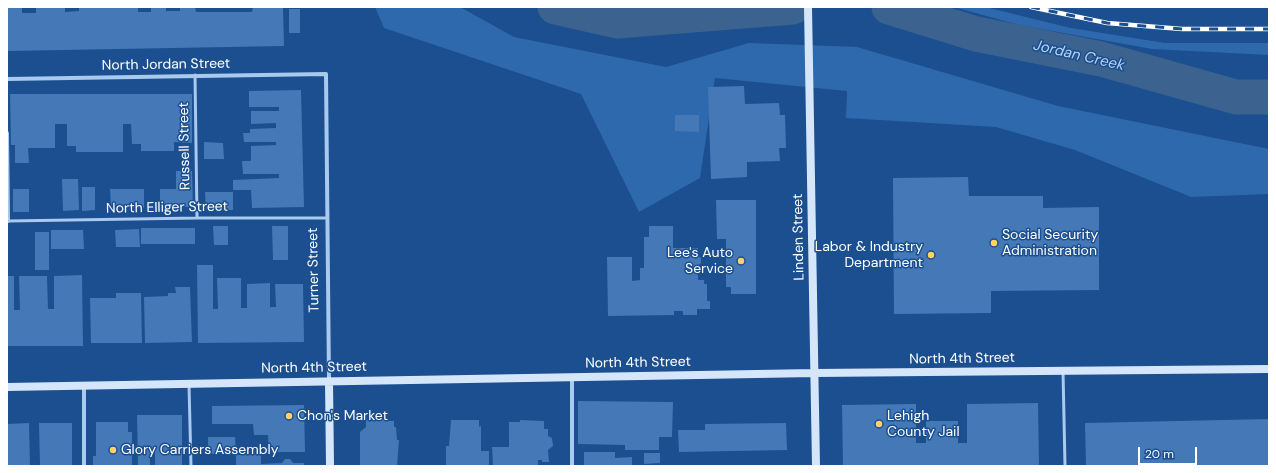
<!DOCTYPE html>
<html>
<head>
<meta charset="utf-8">
<style>
  body { margin:0 }
  #map { position:relative; width:1276px; height:473px; overflow:hidden; background:#1b4f8f; font-family:"DM Sans",sans-serif }
  canvas { display:block }
  .frame { position:absolute; inset:0; border:8px solid #fff; pointer-events:none }
  .scale { position:absolute; left:1138px; top:447px; width:59px; height:18px; box-sizing:border-box; border:2px solid #fff; border-top:0; padding-left:5px; font-size:12px; line-height:14px; white-space:nowrap; color:#fff; -webkit-text-stroke:3px #1b4f8f; paint-order:stroke }
</style>
</head>
<body>
<div id="map">
<canvas width="1276" height="473"></canvas>
<div class="frame"></div>
<div class="scale">20 m</div>
</div>
<script>
const ctx = document.querySelector('canvas').getContext('2d');
ctx.lineJoin = 'round';
function paint(path, color) { ctx.fillStyle = color; ctx.fill(path, 'evenodd'); }
const poly = rows => new Path2D(rows.map(r => 'M' + r).join(''));
function trace(path, color, width, dash) { ctx.strokeStyle = color; ctx.lineWidth = width; ctx.lineCap = dash ? 'butt' : 'round'; ctx.setLineDash(dash || []); ctx.stroke(path); }
function write(font, color, halo, rows, align = 'center') {
  ctx.font = font + ' "DM Sans",sans-serif'; ctx.lineWidth = 3; ctx.setLineDash([]); ctx.textBaseline = 'middle'; ctx.strokeStyle = halo; ctx.fillStyle = color; for (const [text, x, y, turn = 0] of rows) {
    ctx.save(); ctx.translate(x, y); ctx.rotate((+turn || 0) * Math.PI / 180); ctx.textAlign = isNaN(turn) ? turn : align; if (halo) ctx.strokeText(text, 0, 0); ctx.fillText(text, 0, 0); ctx.restore();
  }
}
const green = poly([
  [375,7,460,7,514,37,666,67,749,43,857,47,1058,106,1269,149,1269,194,1191,197,1075,150,996,127,846,118,847,91,715,78,700,178,639,212,581,94,384,28],
  [954,7,985,7,1071,28,1165,43,1269,43,1269,55,1152,49,1019,25]
]);
const river = poly([
  [555,7,617,21,793,7],
  [889,7,976,34,1101,59,1236,97,1269,97]
]);
const building = poly([
  [7,7,22,7,22,13,36,13,36,7,65,7,65,12,79,11,79,7,138,7,138,12,151,12,151,7,166,7,166,11,180,11,180,7,195,7,196,12,252,12,253,7,283,7,284,46,7,51],
  [289,9,300,9,300,33,289,33],
  [744,86,745,104,779,103,780,115,785,115,786,148,779,148,780,161,747,162,747,177,711,179,708,87],
  [301,90,304,207,252,208,251,190,233,190,233,180,279,178,279,174,243,174,242,161,251,161,251,146,276,145,276,142,244,142,243,133,250,133,250,129,276,128,276,123,251,124,251,111,279,111,279,107,249,107,249,91],
  [10,94,192,94,192,143,174,142,174,151,141,151,141,144,132,144,131,124,123,124,123,152,76,152,76,146,67,146,67,124,55,124,55,148,28,148,29,163,15,163,15,145,11,145],
  [675,115,699,115,699,132,675,131],
  [204,142,223,143,224,159,204,159],
  [176,171,192,171,193,207,160,207,160,189,176,189],
  [968,177,969,196,1043,196,1043,208,1099,207,1099,290,991,291,991,313,894,314,893,178],
  [62,179,78,179,79,210,63,211],
  [82,187,95,187,95,210,82,211],
  [13,189,29,189,29,212,13,212],
  [110,189,144,189,144,208,111,208],
  [205,192,233,192,233,210,206,210],
  [716,200,756,200,756,294,731,294,731,287,726,287,726,239,717,239],
  [213,226,228,226,228,245,214,245],
  [272,226,288,226,288,260,273,260],
  [649,226,673,226,673,248,698,248,698,256,701,258,701,263,698,266,698,280,704,280,704,284,707,284,707,301,710,301,710,309,697,309,697,315,683,315,683,311,674,311,674,315,608,316,607,257,632,257,632,281,640,280,640,268,644,268,644,237,649,237],
  [141,228,195,228,195,244,141,244],
  [139,229,140,247,116,247,115,230],
  [51,230,83,230,84,249,51,249],
  [35,232,49,232,49,270,35,270],
  [197,265,213,265,213,309,218,309,217,278,241,278,241,308,247,308,247,284,270,283,270,307,276,307,275,284,303,284,304,342,198,343],
  [82,275,83,346,7,346,7,276,14,276,14,310,20,310,19,276,47,276,48,309,54,309,54,276],
  [175,287,190,287,192,342,145,343,144,297,168,296,168,293,176,293],
  [116,293,141,293,142,343,91,343,90,298,116,298],
  [578,401,673,402,672,437,659,437,659,450,625,450,625,445,578,444],
  [1038,403,1039,466,843,466,842,405,916,404,916,443,926,443,926,421,958,421,958,443,967,443,967,404],
  [304,405,305,452,269,452,268,435,254,435,253,424,212,424,212,406],
  [137,415,182,415,182,466,155,466,155,452,150,452,150,466,138,466],
  [372,417,386,417,386,421,394,421,394,427,396,427,397,440,399,440,397,466,360,465,360,432,366,427,366,420,372,420],
  [1269,419,1269,466,1086,466,1085,423],
  [451,420,479,420,479,427,481,426,481,451,489,451,489,466,446,466,446,446,449,446],
  [520,420,544,421,544,429,548,429,548,436,552,438,553,446,548,450,549,462,542,462,542,460,538,460,538,466,493,466,492,447,509,447,509,422,520,422],
  [96,422,128,422,128,432,132,432,132,466,93,466,93,456,96,456],
  [29,423,30,466,7,466,7,424],
  [39,423,72,423,72,466,40,466],
  [786,423,787,450,679,452,678,430,705,430,705,424],
  [208,437,235,437,236,453,208,454],
  [584,452,615,452,615,458,632,457,632,466,584,466],
  [644,453,660,453,660,463,644,464],
  [261,454,261,464,282,463,285,459,290,459,293,463,304,463,304,466,236,466,236,455]
]);
const lane = poly([
  [195,75,197,218],
  [8,221,197,218,326,218],
  [1063,371,1065,466],
  [189,385,191,466]
]);
const street = poly([
  [7,79,326,74,329,381],
  [7,133,8,221,7,221],
  [572,377,572,466],
  [84,385,84,466]
]);
const secondary = poly([
  [808,7,816,466],
  [329,381,330,466],
  [7,387,814,373,1269,369]
]);
const rail = poly([
  [1031,7,1107,23,1182,29,1269,29]
]);
const markers = [
  [994,243,4,"#ffd166"],
  [931,255,4,"#ffd166"],
  [741,261,4,"#ffd166"],
  [289,416,4,"#ffd166"],
  [879,424,4,"#ffd166"],
  [113,450,4,"#ffd166"]
];
const streetNames = [
  ["North Jordan Street",166,65,-1],
  ["Russell Street",185,146,-91],
  ["North Elliger Street",167,208,-1],
  ["Linden Street",799,237,-91],
  ["Turner Street",314,270,-91],
  ["North 4th Street",962,359,-1],
  ["North 4th Street",638,363,-1],
  ["North 4th Street",314,368,-1]
];
const poiNames = [
  ["Social Security",1002,235],
  ["Administration",1002,251],
  ["Labor & Industry",923,247,"right"],
  ["Department",923,263,"right"],
  ["Lee's Auto",733,253,"right"],
  ["Service",733,269,"right"],
  ["Chon's Market",297,416],
  ["Lehigh",887,416],
  ["County Jail",887,432],
  ["Glory Carriers Assembly",121,450]
];
const waterNames = [
  ["Jordan Creek",1079,56,13]
];
paint(green, '#2e69ad');
trace(river, '#3c6290', 35);
paint(building, '#4478b7');
trace(lane, '#a9c9ee', 3);
trace(street, '#a9c9ee', 4);
trace(secondary, '#d6e6fa', 8);
trace(rail, '#fff', 4.5);
trace(rail, '#1b4f8f', 3, [9]);
for (const [x, y, r, color] of markers) { const dot = new Path2D(); dot.arc(x, y, r, 0, 2 * Math.PI); ctx.fillStyle = color; ctx.fill(dot); trace(dot, '#1b4f8f', 1.5); }
write('14px', '#fff', '#1b4f8f', streetNames);
write('14px', '#fff', '#1b4f8f', poiNames, 'left');
write('italic 15px', '#b5d3f5', '#1b4f8f', waterNames);
</script>
</body>
</html>
